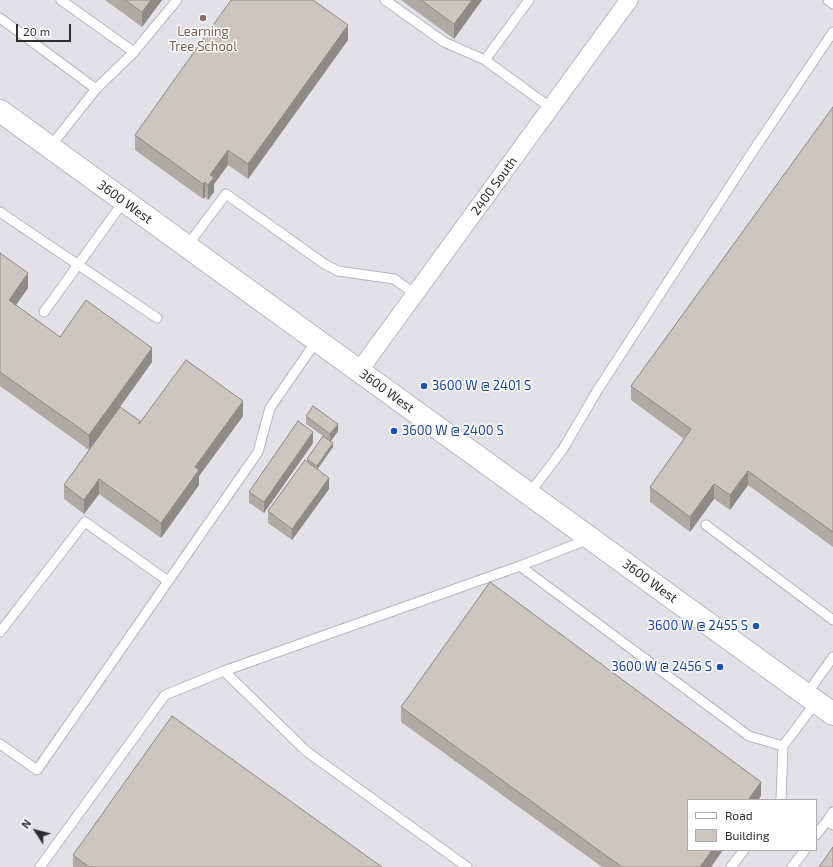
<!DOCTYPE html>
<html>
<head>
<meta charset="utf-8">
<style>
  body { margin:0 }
  #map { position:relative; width:833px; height:867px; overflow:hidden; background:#efe9e1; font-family:"Exo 2",sans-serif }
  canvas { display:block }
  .legend { position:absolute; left:687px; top:799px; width:130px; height:52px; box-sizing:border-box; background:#fff; border:1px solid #ababab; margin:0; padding:5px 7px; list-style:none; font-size:12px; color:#2e2e2e }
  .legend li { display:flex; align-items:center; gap:8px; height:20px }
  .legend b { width:20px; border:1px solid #ababab }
  .north { position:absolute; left:16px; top:811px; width:40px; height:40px; -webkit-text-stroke:3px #fff; paint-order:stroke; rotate:306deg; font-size:11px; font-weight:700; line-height:16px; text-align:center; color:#2e2e2e }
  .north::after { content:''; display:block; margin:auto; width:14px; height:18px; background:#2e2e2e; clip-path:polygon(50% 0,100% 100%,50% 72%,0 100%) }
  .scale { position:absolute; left:16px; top:24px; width:55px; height:18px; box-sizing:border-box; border:2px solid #2e2e2e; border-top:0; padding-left:5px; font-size:12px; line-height:14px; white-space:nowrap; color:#2e2e2e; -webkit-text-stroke:3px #fff; paint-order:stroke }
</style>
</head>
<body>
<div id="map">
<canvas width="833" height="867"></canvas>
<ul class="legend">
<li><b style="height:5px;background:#fff"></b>Road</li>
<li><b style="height:11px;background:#cbc7bf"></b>Building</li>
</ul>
<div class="north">N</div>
<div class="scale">20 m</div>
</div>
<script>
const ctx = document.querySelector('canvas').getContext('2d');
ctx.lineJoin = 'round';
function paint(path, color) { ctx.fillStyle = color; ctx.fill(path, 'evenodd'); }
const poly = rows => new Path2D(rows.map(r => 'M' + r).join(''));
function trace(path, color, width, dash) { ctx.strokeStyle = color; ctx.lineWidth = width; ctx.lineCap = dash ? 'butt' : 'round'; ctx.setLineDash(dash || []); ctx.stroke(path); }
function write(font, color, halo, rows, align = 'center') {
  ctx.font = font + ' "Exo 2",sans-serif'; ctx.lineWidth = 3; ctx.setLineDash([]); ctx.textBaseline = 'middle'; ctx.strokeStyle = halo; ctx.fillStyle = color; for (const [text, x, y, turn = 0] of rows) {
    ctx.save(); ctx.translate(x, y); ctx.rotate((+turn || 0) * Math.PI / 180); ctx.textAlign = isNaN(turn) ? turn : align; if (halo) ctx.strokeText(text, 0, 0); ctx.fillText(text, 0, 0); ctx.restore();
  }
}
const industrial = poly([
  [0,0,833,0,833,867,0,867],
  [688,800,816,800,816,850,688,850]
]);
const lane = poly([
  [61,0,134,52],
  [385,0,444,42,485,60,551,108],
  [828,0,833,4],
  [0,18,96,89],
  [485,60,529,0],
  [50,147,96,89,134,52,177,0],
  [0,212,157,318],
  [187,246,226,194,323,263,338,271,394,279,415,294],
  [44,312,124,201],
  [529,494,563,449,597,391,749,157,833,32],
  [706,525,833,620],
  [520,566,749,736,783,746],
  [0,632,85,522,168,581],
  [224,671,306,751,467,867],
  [806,695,833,657],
  [0,744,37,770,258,452,270,408,317,340],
  [781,800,783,746,816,702],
  [827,821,833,812],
  [816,835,827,821,833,825],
  [40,867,165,695,224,671,520,566,589,539],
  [731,867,744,850],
  [792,867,805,850]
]);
const street = poly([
  [359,371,629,0]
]);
const secondary = poly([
  [0,111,833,714]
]);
const wall = poly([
  [105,0,162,0,142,27],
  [401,0,482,0,454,39],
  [348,40,248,179,228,165,214,184,214,192,208,200,205,197,203,199,135,150,135,135],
  [833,107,833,547,748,485,730,510,714,499,690,532,650,502,650,487,684,439,631,400,631,386],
  [0,253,28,288,16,305,60,337,152,362,120,407,140,424,243,416,199,476,199,485,161,538,99,494,84,514,64,499,64,485,89,450,0,386],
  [306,416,338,431,331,441,333,447,318,469,329,489,292,540,268,523,268,511,307,461,307,459,323,436,306,424],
  [313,443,264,513,249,503,249,492],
  [401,707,761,796,688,850,723,850,711,867,602,867,401,722],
  [73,855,382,867,73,867]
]);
const shadedWall = poly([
  [151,0,162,0,142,27,142,12],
  [472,0,482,0,454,39,454,24],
  [348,25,348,40,248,179,248,164],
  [228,150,228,165,214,184,214,192,208,200,208,185,210,175],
  [205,182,205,197,203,199,203,184],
  [28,273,28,288,9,315,9,300],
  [152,348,152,362,89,450,89,435],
  [243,401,243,416,199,476,199,485,161,538,161,523,195,467],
  [338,424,338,431,330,442,330,434],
  [313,432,313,443,264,513,264,502],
  [333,443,333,447,317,469,317,466],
  [748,471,748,485,730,510,730,495],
  [329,478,329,489,292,540,292,529],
  [99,479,99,494,84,514,84,500],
  [714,484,714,499,690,532,690,517],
  [761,782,761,796,758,800,748,800],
  [712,850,723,850,711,867,700,867]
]);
const building = poly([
  [125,0,151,0,142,12,125,0],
  [231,0,313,0,348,25,248,164,228,150,210,175,214,177,208,185,205,182,203,184,135,135,231,0],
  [421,0,472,0,454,24,421,0],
  [833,107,833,532,748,471,730,495,714,484,690,517,650,487,691,429,631,386,833,107],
  [0,253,28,273,9,300,60,337,86,300,152,348,89,435,0,372,0,253],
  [186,360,243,401,195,467,199,470,161,523,99,479,84,500,64,485,120,407,140,421,139,424,186,360],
  [313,406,338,424,330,434,306,416,313,406],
  [298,421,313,432,264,502,249,492,298,421],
  [323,436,333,443,317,466,307,459,323,436],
  [305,460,329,478,292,529,268,511,305,460],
  [490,582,761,782,748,800,688,800,688,850,712,850,700,867,622,867,401,707,490,582],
  [172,716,382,867,89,867,73,855,172,716],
  [833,847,833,867,819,867,833,847]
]);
const markers = [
  [203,18,4,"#8d6e63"],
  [424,386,4,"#1a4fb4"],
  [394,431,4,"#1a4fb4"],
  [756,626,4,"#1a4fb4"],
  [720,667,4,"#1a4fb4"]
];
const educationNames = [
  ["Learning",203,32],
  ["Tree School",203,47]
];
const streetNames = [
  ["2400 South",494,186,-54],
  ["3600 West",125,202,36],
  ["3600 West",387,391,36],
  ["3600 West",650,581,36]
];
const transitNames = [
  ["3600 W @ 2401 S",432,386],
  ["3600 W @ 2400 S",402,431],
  ["3600 W @ 2455 S",748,626,"right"],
  ["3600 W @ 2456 S",712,667,"right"]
];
paint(industrial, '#e3e1e8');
trace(lane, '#b4b7c1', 11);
trace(street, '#b4b7c1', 19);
trace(secondary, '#b4b7c1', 24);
trace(lane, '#fff', 9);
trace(street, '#fff', 17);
trace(secondary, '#fff', 22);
paint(wall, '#afaba4');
paint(shadedWall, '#8e8b86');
paint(building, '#cbc7bf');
trace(building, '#8e8b86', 1);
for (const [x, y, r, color] of markers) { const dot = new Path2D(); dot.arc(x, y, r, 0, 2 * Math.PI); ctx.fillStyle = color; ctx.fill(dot); trace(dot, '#fff', 1.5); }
write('13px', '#785e54', '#fff', educationNames);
write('13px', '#2e2e2e', '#fff', streetNames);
write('13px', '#164399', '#fff', transitNames, 'left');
</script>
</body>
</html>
